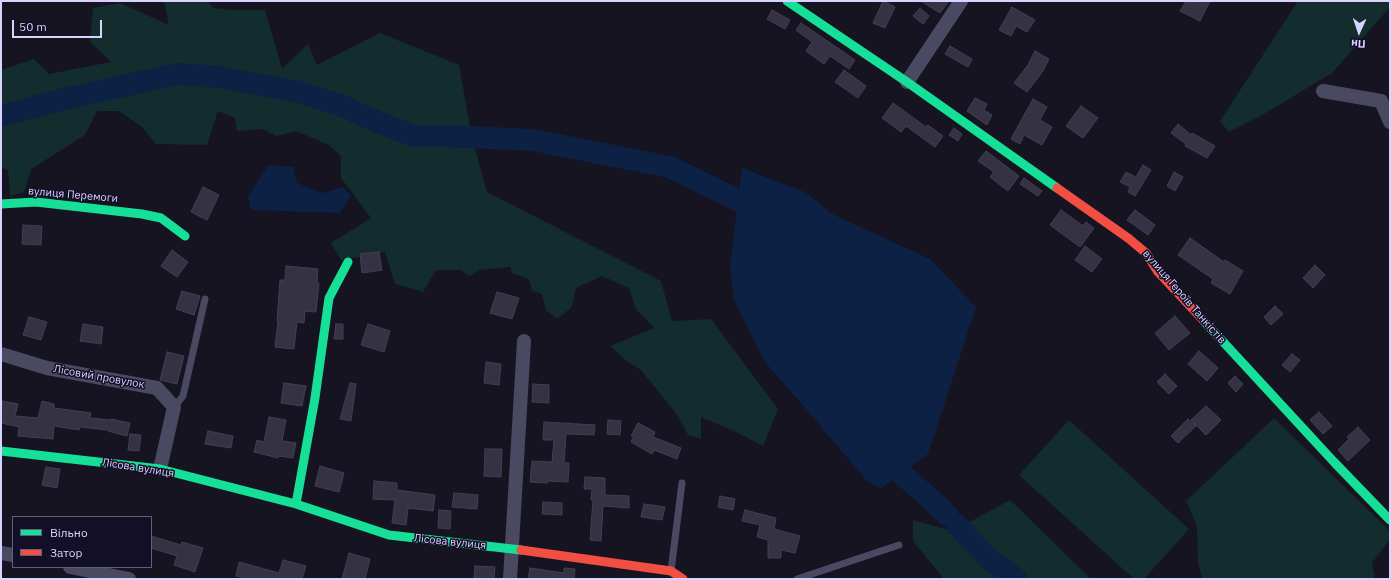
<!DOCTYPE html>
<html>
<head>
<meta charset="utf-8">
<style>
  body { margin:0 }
  #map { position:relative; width:1391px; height:580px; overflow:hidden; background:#161421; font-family:"IBM Plex Sans",sans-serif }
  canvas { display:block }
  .frame { position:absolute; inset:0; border:2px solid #d9d4ff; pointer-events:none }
  .legend { position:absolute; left:12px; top:516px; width:140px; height:52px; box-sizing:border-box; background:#130f26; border:1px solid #625e7d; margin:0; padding:5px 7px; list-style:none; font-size:12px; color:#d9d4ff }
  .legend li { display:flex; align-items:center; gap:8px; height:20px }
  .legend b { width:20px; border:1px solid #625e7d }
  .north { position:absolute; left:1339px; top:12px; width:40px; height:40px; -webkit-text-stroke:3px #130f26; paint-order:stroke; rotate:183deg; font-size:11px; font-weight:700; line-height:16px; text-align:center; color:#d9d4ff }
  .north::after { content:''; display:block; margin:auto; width:14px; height:18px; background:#d9d4ff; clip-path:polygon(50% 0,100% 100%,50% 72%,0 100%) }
  .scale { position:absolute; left:12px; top:20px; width:90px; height:18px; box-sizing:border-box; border:2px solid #d9d4ff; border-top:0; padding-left:5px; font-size:12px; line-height:14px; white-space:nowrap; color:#d9d4ff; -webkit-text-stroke:3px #130f26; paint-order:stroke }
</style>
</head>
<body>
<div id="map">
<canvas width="1391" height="580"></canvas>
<div class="frame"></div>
<ul class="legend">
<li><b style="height:5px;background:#16e098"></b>Вільно</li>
<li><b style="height:5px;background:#f24e42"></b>Затор</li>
</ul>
<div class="north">Пн</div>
<div class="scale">50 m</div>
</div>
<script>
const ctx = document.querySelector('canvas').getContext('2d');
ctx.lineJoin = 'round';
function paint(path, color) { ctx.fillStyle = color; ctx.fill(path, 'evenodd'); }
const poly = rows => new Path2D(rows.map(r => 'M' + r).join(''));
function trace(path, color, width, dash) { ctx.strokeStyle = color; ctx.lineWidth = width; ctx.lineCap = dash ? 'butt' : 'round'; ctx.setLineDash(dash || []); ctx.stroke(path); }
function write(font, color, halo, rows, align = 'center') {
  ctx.font = font + ' "IBM Plex Sans",sans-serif'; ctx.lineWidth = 3; ctx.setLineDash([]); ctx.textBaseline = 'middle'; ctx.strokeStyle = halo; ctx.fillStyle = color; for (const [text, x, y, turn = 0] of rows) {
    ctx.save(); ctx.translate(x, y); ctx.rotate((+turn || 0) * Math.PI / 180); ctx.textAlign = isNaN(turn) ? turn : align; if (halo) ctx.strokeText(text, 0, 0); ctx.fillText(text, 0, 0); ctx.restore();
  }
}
const green = poly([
  [164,1,207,1,214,8,232,10,265,10,282,69,308,44,317,65,380,33,459,65,472,138,487,192,661,281,672,321,711,319,778,409,763,446,736,432,701,417,701,439,688,435,678,416,641,370,628,362,610,346,654,328,636,309,629,288,602,276,576,288,572,307,557,319,546,310,542,294,532,291,529,279,512,273,510,267,480,270,470,276,460,270,436,270,423,292,395,284,385,252,341,260,331,243,371,218,341,178,341,156,329,145,296,131,276,136,263,129,237,131,235,118,218,111,207,145,156,144,142,127,119,111,97,111,85,135,31,169,24,192,10,196,8,170,1,167,1,70,34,59,49,74,111,62,90,42,93,8,120,3,169,25],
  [1298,1,1390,1,1390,7,1332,73,1264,114,1229,132,1220,121],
  [1274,418,1390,531,1390,539,1372,563,1375,579,1202,579,1198,563,1197,526,1186,501],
  [1069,420,1189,529,1144,579,1134,579,1019,475],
  [1010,500,1091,579,944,579,913,541,913,520,953,531]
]);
const water = poly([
  [268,165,293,167,297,183,322,193,343,187,351,196,340,213,251,210,248,197],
  [742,168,805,192,832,214,930,259,976,307,928,454,880,489,866,480,807,410,764,361,734,300,730,266]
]);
const river = poly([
  [1,116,60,100,177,74,218,77,299,92,340,105,380,123,414,136,445,136,533,140,670,167,758,210,762,215],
  [895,447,895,468,936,504,948,516],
  [957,525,991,561,1016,579]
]);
const building = poly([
  [883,1,895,7,885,28,873,23,883,1],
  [921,1,949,1,940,13,921,1],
  [1186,1,1210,1,1200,21,1180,11,1186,1],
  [1012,7,1035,20,1027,32,1016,26,1011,36,999,30,1012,7],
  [920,8,929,16,923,24,913,16,920,8],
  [772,10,790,20,785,29,767,19,772,10],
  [801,23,855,60,849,69,830,56,824,64,806,51,812,42,796,30,801,23],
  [950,46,972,59,968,67,945,54,950,46],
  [1035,51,1049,59,1043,71,1027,92,1014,83,1028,65,1035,51],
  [844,70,866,86,858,98,835,82,844,70],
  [975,98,987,104,984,110,992,115,987,125,967,111,975,98],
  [1033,99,1047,107,1040,120,1052,127,1042,145,1024,135,1020,144,1011,139,1033,99],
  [893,103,926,127,928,125,943,136,935,147,906,126,901,132,882,118,893,103],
  [1081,106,1098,118,1083,138,1066,126,1081,106],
  [1178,124,1191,135,1192,133,1215,146,1207,158,1185,146,1186,144,1171,133,1178,124],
  [954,128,962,134,958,141,949,135,954,128],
  [986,151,1019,176,1008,191,990,177,994,172,978,161,986,151],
  [1143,165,1151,170,1135,196,1128,192,1130,187,1120,182,1126,172,1136,177,1143,165],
  [1174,172,1183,177,1175,191,1167,186,1174,172],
  [1024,178,1042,191,1038,196,1020,184,1024,178],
  [203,187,219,195,207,220,191,212,203,187],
  [1061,210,1083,226,1086,222,1094,228,1080,247,1050,225,1061,210],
  [1135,210,1155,225,1148,235,1127,220,1135,210],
  [23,225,42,226,41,245,22,244,23,225],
  [1190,238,1224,262,1225,260,1243,271,1230,294,1211,283,1213,279,1178,255,1190,238],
  [1085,246,1102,259,1092,272,1075,260,1085,246],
  [172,250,188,262,177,277,161,266,172,250],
  [379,252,382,270,362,273,360,254,379,252],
  [1315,265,1325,275,1313,288,1303,278,1315,265],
  [286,266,318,269,317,283,319,283,316,312,305,311,304,323,297,322,294,349,275,347,278,321,277,321,280,280,285,280,286,266],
  [182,291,200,296,194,315,176,309,182,291],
  [497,292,519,298,512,319,490,313,497,292],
  [1275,306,1283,314,1271,325,1264,317,1275,306],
  [1175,316,1190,333,1169,350,1155,333,1175,316],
  [29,317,47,322,41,340,23,335,29,317],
  [83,324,103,327,101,344,80,341,83,324],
  [336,324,343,324,343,339,334,339,336,324],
  [368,324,390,331,384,352,361,345,368,324],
  [1199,351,1218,368,1207,381,1188,364,1199,351],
  [167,352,184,356,177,384,160,380,167,352],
  [1292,354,1300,360,1290,372,1282,365,1292,354],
  [486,362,501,364,499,385,484,383,486,362],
  [1165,374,1177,386,1169,394,1157,382,1165,374],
  [1235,376,1243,384,1236,392,1228,383,1235,376],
  [284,383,306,386,302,406,281,403,284,383],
  [350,383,356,384,351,421,340,419,350,383],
  [533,384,549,385,549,403,532,402,533,384],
  [2,401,18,404,15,416,38,418,42,401,54,404,54,408,91,413,90,418,111,420,111,419,130,423,127,436,108,431,108,430,80,427,79,430,54,426,53,439,18,436,19,427,1,423,2,401],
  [1206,406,1221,420,1206,435,1191,420,1206,406],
  [1319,412,1332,426,1323,434,1310,420,1319,412],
  [269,417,286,420,282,441,296,443,293,458,279,456,278,458,254,452,257,440,264,442,269,417],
  [1188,419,1196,426,1178,443,1171,436,1188,419],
  [608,420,621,421,620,435,607,434,608,420],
  [544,422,595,425,594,435,566,434,564,463,569,463,568,482,547,481,547,483,530,482,532,461,552,462,554,440,543,440,544,422],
  [638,423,655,432,653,437,681,448,677,459,654,450,652,454,631,442,634,436,631,436,638,423],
  [1358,427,1370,440,1348,461,1338,450,1349,439,1347,437,1358,427],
  [208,431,233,436,231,448,205,444,208,431],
  [130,434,141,435,139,451,128,450,130,434],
  [485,449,502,449,501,477,484,476,485,449],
  [320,466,344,473,339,492,315,486,320,466],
  [46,467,60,469,57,488,42,485,46,467],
  [585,477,605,478,605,495,629,496,629,508,603,506,601,541,590,540,593,500,591,500,592,489,584,489,585,477],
  [374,481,397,483,397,490,435,495,433,511,408,508,406,525,392,523,395,500,373,499,374,481],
  [454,493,478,495,477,509,452,507,454,493],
  [720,496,735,499,733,510,718,507,720,496],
  [543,502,562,503,562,515,542,514,543,502],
  [644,504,665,507,662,520,641,517,644,504],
  [439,510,451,511,450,529,438,528,439,510],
  [745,510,776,518,774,529,800,536,795,553,781,550,781,558,768,558,768,540,757,537,760,525,742,521,745,510],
  [151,536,181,545,182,542,203,548,195,572,174,565,177,556,151,548,151,536],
  [349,553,370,559,365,579,342,579,349,553],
  [283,560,306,566,302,579,249,579,236,576,239,562,279,573,283,560],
  [475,566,495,567,494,579,474,578,475,566],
  [530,568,564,573,564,568,575,569,574,579,528,579,530,568]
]);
const lane = poly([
  [174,407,183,396,205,299],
  [671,571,682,483],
  [797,579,899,545]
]);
const street = poly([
  [907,82,961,1],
  [1323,91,1381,101,1390,122],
  [1,354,47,368,157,388,174,407,160,469],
  [1,553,13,555],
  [70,567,129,579],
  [510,579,524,341]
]);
const fast = poly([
  [787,1,907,82,1057,188],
  [1,204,36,202,142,214,161,218,185,236],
  [1203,320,1334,462,1390,520],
  [1,451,160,469,296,504,389,535,521,550],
  [296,504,315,398,329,298,348,262]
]);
const jam = poly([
  [1057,188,1128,238,1146,253,1158,272,1203,320],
  [521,550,671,571,683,579]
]);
const streetNames = [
  ["вулиця Перемоги",73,195,5],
  ["вулиця Героїв Танкістів",1184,297,49],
  ["Лісовий провулок",99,377,10],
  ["Лісова вулиця",138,468,9],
  ["Лісова вулиця",450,542,6]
];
paint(green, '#132c2d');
paint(water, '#0d2144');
trace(river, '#0d2144', 22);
paint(building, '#343243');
trace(building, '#433f54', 1);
trace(lane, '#4a4962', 7);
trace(street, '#4a4962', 14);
trace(fast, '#16e098', 9);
trace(jam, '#f24e42', 9);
write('11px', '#d9d4ff', '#130f26', streetNames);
</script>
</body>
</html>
